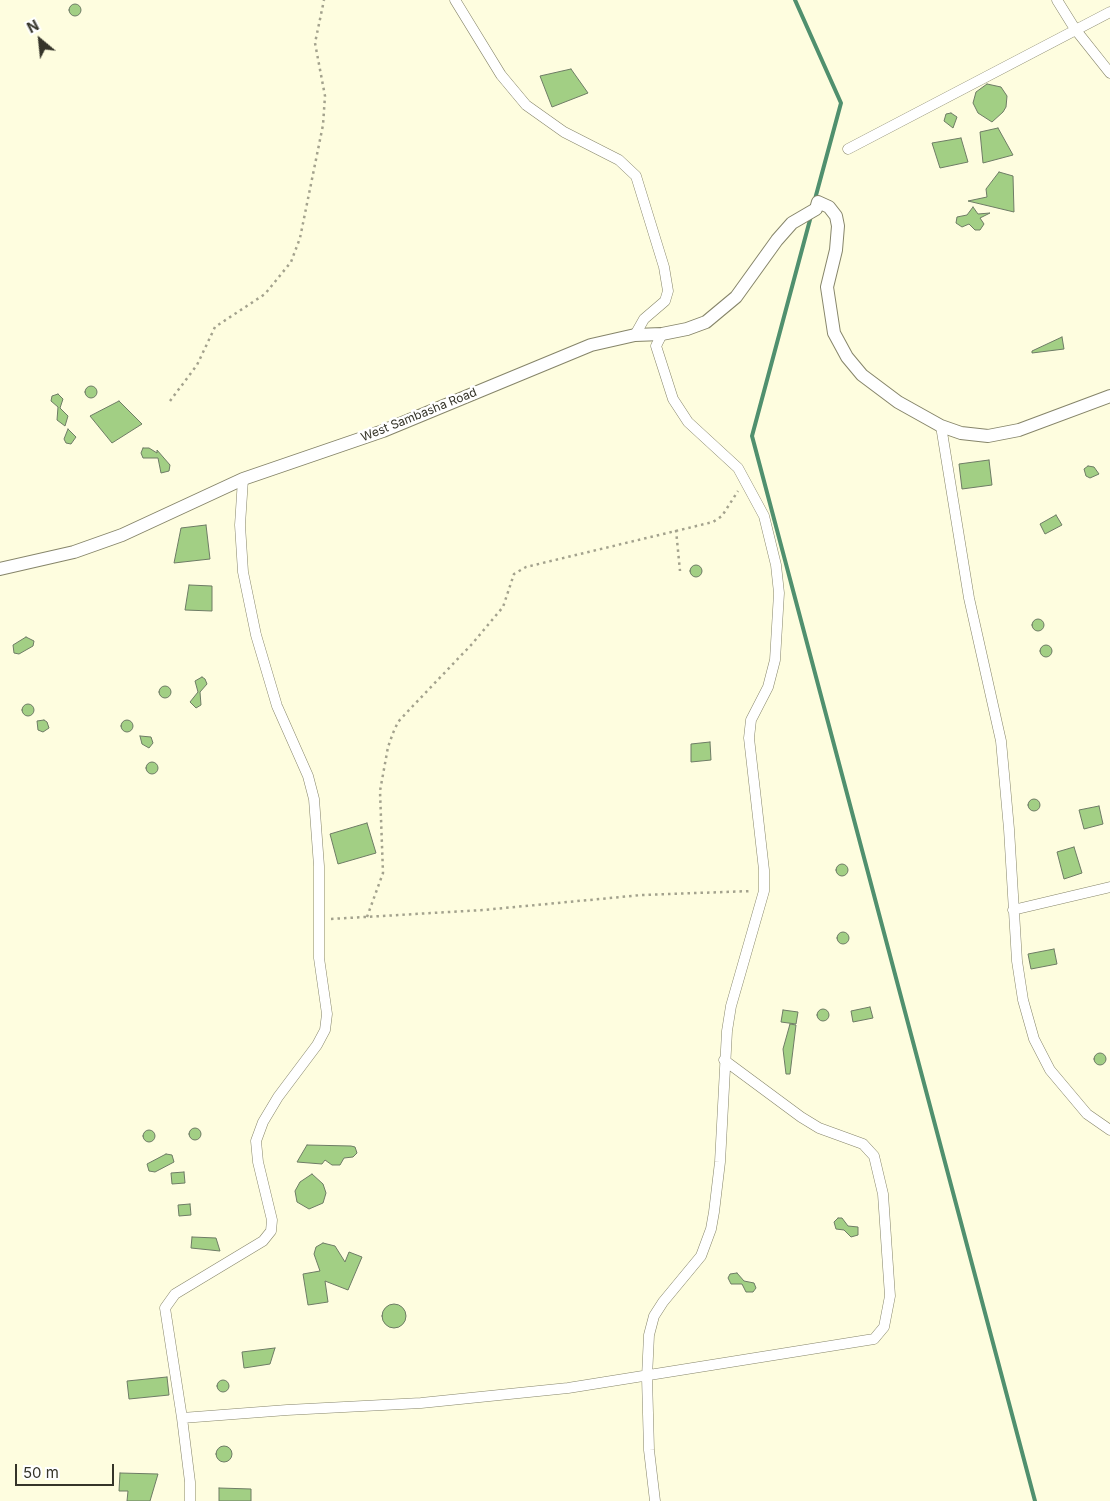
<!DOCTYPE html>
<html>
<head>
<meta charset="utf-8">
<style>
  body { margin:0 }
  #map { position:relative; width:1110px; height:1501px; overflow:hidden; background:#fefddf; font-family:Inter,sans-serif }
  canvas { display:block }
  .north { position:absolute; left:15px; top:15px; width:50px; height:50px; -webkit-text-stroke:4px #fff; paint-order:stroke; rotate:332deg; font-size:14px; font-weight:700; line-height:20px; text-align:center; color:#353429 }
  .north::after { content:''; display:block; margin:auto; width:18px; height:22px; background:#353429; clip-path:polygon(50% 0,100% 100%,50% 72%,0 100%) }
  .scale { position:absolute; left:15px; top:1464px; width:99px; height:22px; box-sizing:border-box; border:2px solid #353429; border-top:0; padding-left:6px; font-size:15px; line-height:18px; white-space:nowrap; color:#353429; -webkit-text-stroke:4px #fff; paint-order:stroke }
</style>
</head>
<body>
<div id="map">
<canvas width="1110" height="1501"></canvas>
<div class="north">N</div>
<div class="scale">50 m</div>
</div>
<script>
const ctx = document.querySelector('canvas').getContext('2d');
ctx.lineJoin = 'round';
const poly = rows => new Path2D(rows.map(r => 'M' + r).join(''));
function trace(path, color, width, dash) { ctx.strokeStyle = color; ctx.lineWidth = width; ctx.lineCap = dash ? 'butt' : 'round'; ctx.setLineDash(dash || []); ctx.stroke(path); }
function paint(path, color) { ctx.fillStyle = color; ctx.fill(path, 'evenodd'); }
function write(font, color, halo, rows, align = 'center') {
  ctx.font = font + ' Inter,sans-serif'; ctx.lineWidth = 5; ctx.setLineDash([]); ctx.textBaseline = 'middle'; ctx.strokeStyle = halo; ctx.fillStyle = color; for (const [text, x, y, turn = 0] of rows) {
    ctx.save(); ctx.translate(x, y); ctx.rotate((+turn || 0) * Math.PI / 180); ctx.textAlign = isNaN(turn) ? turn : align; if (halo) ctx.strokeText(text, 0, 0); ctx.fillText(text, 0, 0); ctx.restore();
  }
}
const stream = poly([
  [795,0,841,103,815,199],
  [811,216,752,436,1035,1501]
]);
const building = poly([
  '69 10a6 6 0 1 1 12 0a6 6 0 1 1-12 0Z',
  [571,69,588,93,552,107,540,76,571,69],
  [987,84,1001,87,1007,96,1006,107,1003,112,992,122,978,113,973,103,976,92,987,84],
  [951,113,957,117,953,128,944,121,946,114,951,113],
  [998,128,1013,155,983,163,980,132,998,128],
  [961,138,968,162,940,168,932,143,961,138],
  [999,172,1013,176,1014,212,968,201,987,197,986,189,999,172],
  [973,207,978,214,990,213,980,218,984,224,980,230,975,230,969,224,962,227,956,223,957,217,967,215,973,207],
  [1062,337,1064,349,1032,353,1032,351,1062,337],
  '85 392a6 6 0 1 1 12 0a6 6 0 1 1-12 0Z',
  [58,394,63,399,60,408,68,416,65,426,57,420,58,407,51,401,52,396,58,394],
  [119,401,142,424,112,443,90,416,119,401],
  [68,429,76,437,71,444,66,443,64,439,68,429],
  [143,448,149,448,157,453,157,450,170,465,169,471,161,473,158,458,143,458,141,453,143,448],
  [989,460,992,485,962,489,959,464,989,460],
  [1088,466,1094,467,1099,474,1090,478,1086,476,1084,469,1088,466],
  [1056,515,1062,525,1045,534,1040,524,1056,515],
  [206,525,210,559,174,563,181,528,206,525],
  '690 571a6 6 0 1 1 12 0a6 6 0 1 1-12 0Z',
  [189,585,212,586,212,611,185,610,189,585],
  '1032 625a6 6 0 1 1 12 0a6 6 0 1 1-12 0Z',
  [26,637,34,641,33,646,19,654,14,653,13,645,26,637],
  '1040 651a6 6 0 1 1 12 0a6 6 0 1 1-12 0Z',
  [202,677,205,679,207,684,200,692,201,705,196,708,190,702,198,692,195,681,202,677],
  '159 692a6 6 0 1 1 12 0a6 6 0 1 1-12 0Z',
  '22 710a6 6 0 1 1 12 0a6 6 0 1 1-12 0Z',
  '121 726a6 6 0 1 1 12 0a6 6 0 1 1-12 0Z',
  [44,720,47,722,49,728,43,732,38,730,37,721,44,720],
  [140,736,151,737,153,743,149,748,142,744,140,736],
  [710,742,711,760,691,762,691,744,710,742],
  '146 768a6 6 0 1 1 12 0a6 6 0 1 1-12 0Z',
  '1028 805a6 6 0 1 1 12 0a6 6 0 1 1-12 0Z',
  [1099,806,1103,824,1084,829,1079,810,1099,806],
  [367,823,376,853,338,864,330,834,367,823],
  [1074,847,1082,873,1064,879,1057,852,1074,847],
  '836 870a6 6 0 1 1 12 0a6 6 0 1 1-12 0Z',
  '837 938a6 6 0 1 1 12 0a6 6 0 1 1-12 0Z',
  [1054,949,1057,964,1031,969,1028,954,1054,949],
  [870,1007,873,1018,853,1022,851,1011,870,1007],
  '817 1015a6 6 0 1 1 12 0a6 6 0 1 1-12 0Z',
  [783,1010,798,1012,796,1024,781,1022,783,1010],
  [790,1024,796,1025,790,1074,786,1074,783,1049,790,1024],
  '1094 1059a6 6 0 1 1 12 0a6 6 0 1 1-12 0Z',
  '189 1134a6 6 0 1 1 12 0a6 6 0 1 1-12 0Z',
  '143 1136a6 6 0 1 1 12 0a6 6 0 1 1-12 0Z',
  [307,1145,351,1146,355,1147,357,1153,353,1157,344,1158,340,1165,332,1165,325,1160,322,1164,297,1162,307,1145],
  [166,1154,172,1155,174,1162,155,1172,149,1171,147,1164,166,1154],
  [184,1172,185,1183,172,1184,171,1173,184,1172],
  [312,1174,323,1184,326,1193,323,1203,309,1209,297,1202,295,1191,300,1182,312,1174],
  [190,1204,191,1215,179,1216,178,1205,190,1204],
  [838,1218,842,1218,848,1226,858,1227,858,1235,851,1237,844,1230,836,1229,834,1222,838,1218],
  [192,1237,216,1238,220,1251,191,1248,192,1237],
  [323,1243,335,1246,345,1262,349,1252,362,1257,348,1290,325,1281,328,1302,308,1305,303,1274,320,1271,314,1254,316,1247,323,1243],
  [737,1273,744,1281,754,1283,756,1288,753,1292,746,1292,742,1284,731,1284,728,1278,730,1274,737,1273],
  '382 1316a12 12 0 1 1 24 0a12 12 0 1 1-24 0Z',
  [275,1348,270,1364,244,1368,242,1352,275,1348],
  [167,1377,169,1395,129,1399,127,1381,167,1377],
  '217 1386a6 6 0 1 1 12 0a6 6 0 1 1-12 0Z',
  '216 1454a8 8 0 1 1 16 0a8 8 0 1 1-16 0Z',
  [120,1473,158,1474,150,1501,127,1501,128,1491,119,1491,120,1473],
  [219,1488,251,1489,251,1501,219,1501,219,1488]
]);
const path = poly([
  [170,401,197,365,215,327,265,294,291,262,300,238,323,125,325,96,315,43,324,0],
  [676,530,680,571],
  [367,917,383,873,380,791,388,747,393,733,398,722,410,709,472,644,503,607,514,574,526,567,713,522,722,516,738,491],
  [331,919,483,910,642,895,752,891]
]);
const minor = poly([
  [455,0,501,75,526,105,564,132,619,160,636,176,664,267,668,291,665,301,644,319,635,335],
  [1057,0,1075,29,1110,73],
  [848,149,1110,12],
  [941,426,969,598,1001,741,1009,829,1017,961,1023,1000,1034,1039,1050,1070,1087,1114,1110,1130],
  [1013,910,1110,887],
  [182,1418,287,1410,421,1403,568,1388,874,1339,884,1327,890,1296,883,1194,874,1156,863,1144,819,1128,801,1117,724,1060],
  [190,1501,190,1482,182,1418,165,1308,175,1294,263,1241,271,1231,272,1220,258,1162,256,1141,263,1122,278,1097,317,1045,325,1030,327,1014,319,958,319,866,314,799,308,776,277,706,256,635,243,572,240,525,243,479],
  [655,1501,649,1450,647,1377,649,1335,654,1316,663,1302,701,1256,711,1229,714,1212,720,1162,727,1031,731,1006,764,891,764,870,749,738,751,720,768,687,775,660,779,593,776,565,764,516,738,468,688,422,673,399,656,346,662,334]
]);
const tertiary = poly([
  [0,569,74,552,122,535,243,479,383,431,591,345,635,335,662,334,687,329,706,322,736,297,777,240,792,223,816,209,818,202,829,207,836,216,838,226,836,250,827,287,834,333,847,357,862,375,898,402,941,426,961,433,988,436,1019,430,1110,396]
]);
const streetNames = [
  ["West Sambasha Road",419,415,-22]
];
trace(stream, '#50906e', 4);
paint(building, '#a2cf84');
trace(building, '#6e7c65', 1);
trace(minor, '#86856a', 11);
trace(tertiary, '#86856a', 14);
trace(path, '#a3a28d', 2.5, [2.5, 4]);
trace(minor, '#fff', 10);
trace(tertiary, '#fff', 12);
write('12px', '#353429', '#fff', streetNames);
</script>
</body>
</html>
